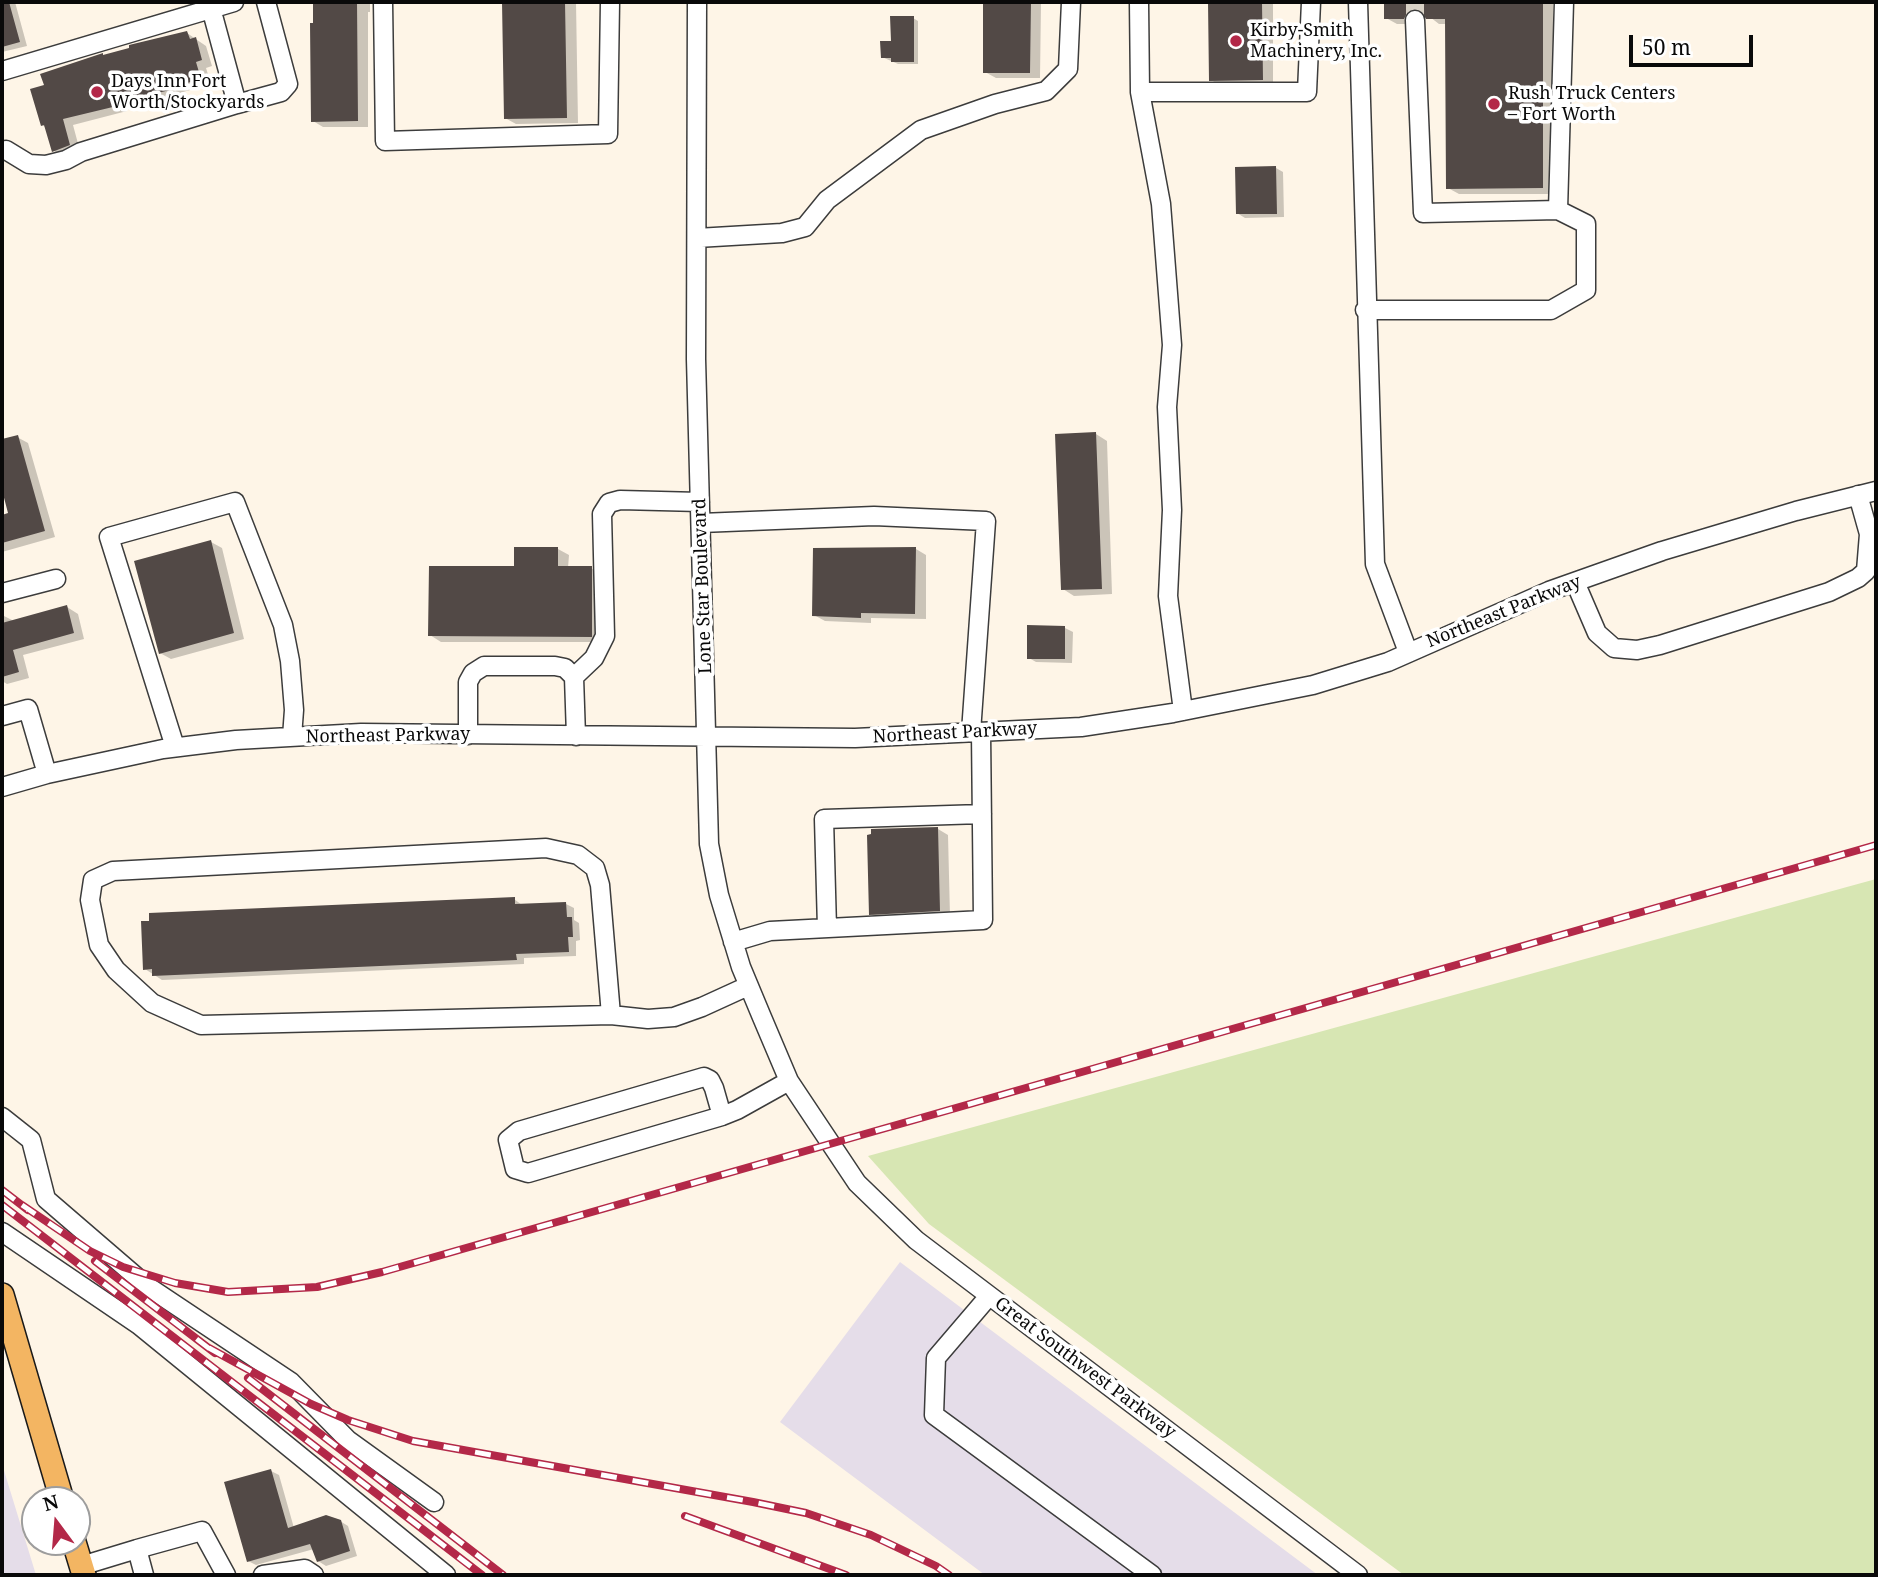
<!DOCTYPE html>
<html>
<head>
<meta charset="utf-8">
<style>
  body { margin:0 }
  #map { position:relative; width:1878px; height:1577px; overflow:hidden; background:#fef5e7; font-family:"Noto Serif",serif }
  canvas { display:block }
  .frame { position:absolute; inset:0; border:4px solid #090909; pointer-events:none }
  .north { position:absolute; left:21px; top:1486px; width:70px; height:70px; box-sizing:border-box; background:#fff; border:2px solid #9d9d9d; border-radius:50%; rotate:344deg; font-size:19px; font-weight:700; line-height:28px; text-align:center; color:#090909 }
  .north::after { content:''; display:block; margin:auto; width:24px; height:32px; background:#b32848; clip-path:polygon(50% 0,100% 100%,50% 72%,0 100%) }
  .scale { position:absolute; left:1629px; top:35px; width:124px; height:32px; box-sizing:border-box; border:4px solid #090909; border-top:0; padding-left:9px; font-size:21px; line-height:24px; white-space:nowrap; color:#090909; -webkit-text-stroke:5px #fff; paint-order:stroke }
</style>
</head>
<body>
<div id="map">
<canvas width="1878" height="1577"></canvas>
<div class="frame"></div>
<div class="north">N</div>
<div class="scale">50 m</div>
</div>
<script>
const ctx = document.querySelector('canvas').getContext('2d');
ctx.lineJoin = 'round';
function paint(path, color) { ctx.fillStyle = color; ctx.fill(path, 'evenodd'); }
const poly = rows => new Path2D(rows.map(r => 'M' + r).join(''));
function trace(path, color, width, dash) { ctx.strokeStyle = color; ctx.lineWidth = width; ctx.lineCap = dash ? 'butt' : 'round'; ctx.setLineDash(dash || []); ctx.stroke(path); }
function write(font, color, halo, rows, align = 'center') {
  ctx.font = font + ' "Noto Serif",serif'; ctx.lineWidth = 7; ctx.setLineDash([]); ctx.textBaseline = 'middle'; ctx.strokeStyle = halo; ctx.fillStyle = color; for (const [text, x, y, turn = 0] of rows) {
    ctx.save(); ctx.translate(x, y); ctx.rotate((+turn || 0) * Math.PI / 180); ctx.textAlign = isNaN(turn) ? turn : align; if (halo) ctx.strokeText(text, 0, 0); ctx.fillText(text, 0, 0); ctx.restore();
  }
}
const industrial = poly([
  [900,1262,1318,1575,985,1575,780,1422],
  [2,1464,36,1575,2,1575]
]);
const green = poly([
  [1876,879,1876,1575,1404,1575,929,1224,868,1156]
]);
const shadow = poly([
  [2,2,15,2,27,46,2,52],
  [315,2,370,2,370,12,368,12,368,127,323,127,313,121],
  [504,2,576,2,578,123,516,124,505,118],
  [985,2,1041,2,1040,78,996,78,985,72],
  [1210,2,1273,2,1273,85,1221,86,1211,80],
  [1386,2,1553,2,1554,194,1459,194,1448,188,1447,24,1439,24,1426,14,1419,16,1415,24,1397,24,1386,18],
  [913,18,918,21,918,64,898,64,882,57],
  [187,33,206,46,212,66,206,68,211,84,183,92,184,95,127,109,127,111,73,125,80,151,64,157,54,151,47,128,42,125],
  [1276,168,1283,172,1284,217,1245,218,1237,213],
  [1096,434,1107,441,1112,594,1074,596,1063,589],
  [17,437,28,443,55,537,2,552,2,517,11,514,2,483,2,441],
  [211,542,222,548,244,639,171,659,160,653],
  [516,548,558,549,569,555,568,568,591,568,602,574,602,642,441,642,430,635,516,568],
  [916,549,926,555,926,619,871,618,871,623,825,621,814,615],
  [67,607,78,614,84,639,23,655,29,678,7,684,2,681,2,615,14,621],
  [1065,628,1073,632,1072,663,1036,662,1029,658],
  [938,829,948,835,950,916,881,920,871,914],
  [514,899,522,905,566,904,574,908,574,920,579,923,580,940,576,941,576,956,524,958,524,964,162,980,145,969],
  [271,1471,279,1475,294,1528,340,1521,348,1526,357,1556,326,1566,318,1561,314,1549,256,1565,248,1561]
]);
const building = poly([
  [2,2,9,2,20,42,2,47],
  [313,2,357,2,358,121,311,122,310,23,313,23],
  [502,2,565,2,567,118,504,119],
  [983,2,1031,2,1030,73,983,73],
  [1208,2,1262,2,1263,80,1209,81],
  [1384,2,1543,2,1543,188,1446,189,1445,19,1426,19,1421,10,1415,9,1408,11,1404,19,1384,19],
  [890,16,914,16,914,62,891,62,891,58,881,58,880,41,891,41],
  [187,31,190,39,196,37,202,60,196,62,201,79,173,87,174,89,117,103,117,106,63,119,70,145,52,152,44,125,41,126,30,89,44,85,40,74,103,53,103,55,129,48,129,45],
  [1276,166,1277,214,1236,214,1235,167],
  [1096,432,1102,589,1061,590,1055,434],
  [18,435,45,531,2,543,2,515,8,513,2,490,2,439],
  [211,540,234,633,159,654,134,561],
  [514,547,558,547,558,566,592,566,592,637,428,636,429,566,514,566],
  [916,547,915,614,861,613,861,618,812,616,813,548],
  [67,605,74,633,13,650,19,672,2,677,2,623],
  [1027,625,1065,626,1065,659,1027,659],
  [938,827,940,911,869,915,867,835,871,834,871,829],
  [515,897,515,904,566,902,567,917,572,917,573,937,568,937,569,952,516,954,517,960,152,976,152,969,143,970,141,921,149,921,149,913],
  [271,1469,288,1528,326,1515,341,1520,350,1551,317,1562,310,1544,247,1562,224,1482]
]);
const minorTunnel = poly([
  [1415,20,1415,2]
]);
const minor = poly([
  [383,2,385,141,608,134,610,2],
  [697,2,696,359,709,844,719,895,741,967,761,1015,789,1081,857,1183,916,1240,1358,1575],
  [1139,2,1140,92,1307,92,1311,2],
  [1358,2,1375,564,1408,652],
  [1415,20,1423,213,1558,210,1564,2],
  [2,71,234,2],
  [1140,92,1161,204,1172,345,1167,407,1172,510,1168,596,1183,711],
  [237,104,281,92,288,84,266,2],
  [6,150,29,164,46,165,66,160,81,152,237,104,211,8],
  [697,238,782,233,805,227,827,200,921,130,995,104,1046,91,1068,69,1071,2],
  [1365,310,1551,310,1586,290,1586,224,1558,210],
  [701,523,874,516,986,521,971,732],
  [1575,582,1597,633,1614,648,1637,650,1660,645,1829,592,1858,578,1866,571,1869,534,1858,495],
  [2,593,56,579],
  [574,677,594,658,605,636,602,514,609,503,620,500,700,502],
  [2,716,28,709,47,774],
  [468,735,468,682,473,673,484,666,555,666,565,668,574,677,576,736],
  [175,747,109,537,235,502,283,625,290,661,294,710,292,737],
  [2,787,47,774,163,749,236,740,361,733,855,738,1081,727,1173,713,1313,685,1388,662,1549,591,1662,551,1796,511,1876,491],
  [827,928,824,819,982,814],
  [733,942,770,931,983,920,981,732],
  [611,1015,201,1025,152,1003,116,970,99,945,90,900,93,880,113,871,546,848,578,855,595,868,600,885,611,1015,648,1019,674,1017,702,1007,748,986],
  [722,1116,714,1088,710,1080,704,1077,519,1131,508,1140,515,1169,528,1173,722,1116,737,1110,789,1081],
  [2,1117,31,1140,46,1199,147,1286,291,1382,348,1440,434,1502],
  [2,1232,139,1325,446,1575],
  [989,1296,936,1358,934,1415,1152,1575],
  [137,1549,202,1531,226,1575],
  [81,1566,137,1549,144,1575],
  [263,1575,305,1569,314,1575]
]);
const major = poly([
  [2,1295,62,1500],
  [74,1542,84,1575]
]);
const rail = poly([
  [2,1190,28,1210],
  [2,1205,482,1575],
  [22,1205,90,1251,123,1267,175,1283,228,1292,317,1287,382,1272,1876,845],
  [95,1261,215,1353],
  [209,1348,311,1404,348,1420,413,1441,753,1502,806,1513,871,1535,936,1566,949,1575],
  [248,1378,503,1575],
  [685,1516,846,1575]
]);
const markers = [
  [1236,41,7,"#b32848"],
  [97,92,7,"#b32848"],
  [1494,104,7,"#b32848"]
];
const poiNames = [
  ["Kirby-Smith",1250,31],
  ["Machinery, Inc.",1250,52],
  ["Days Inn Fort",111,82],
  ["Worth/Stockyards",111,103],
  ["Rush Truck Centers",1508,94],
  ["– Fort Worth",1508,115]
];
const streetNames = [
  ["Lone Star Boulevard",703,586,-92],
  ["Northeast Parkway",1504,612,-22],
  ["Northeast Parkway",955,733,-3],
  ["Northeast Parkway",388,736,-1],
  ["Great Southwest Parkway",1085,1368,37]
];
paint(industrial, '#e5dde9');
paint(green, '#d7e6b3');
paint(shadow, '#0003');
paint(building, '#524946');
trace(minorTunnel, '#d9d2c6', 18, [18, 9]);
trace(minor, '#3c3c3c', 21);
trace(major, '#1a1a1a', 26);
trace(minor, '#fff', 18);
trace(major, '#f3b562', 23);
trace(rail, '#b32848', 8);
trace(rail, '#fff', 5, [16]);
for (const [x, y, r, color] of markers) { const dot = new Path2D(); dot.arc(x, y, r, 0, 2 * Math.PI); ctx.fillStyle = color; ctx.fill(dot); trace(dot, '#fff', 2.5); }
write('18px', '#090909', '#fff', poiNames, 'left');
write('18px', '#090909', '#fff', streetNames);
</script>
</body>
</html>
